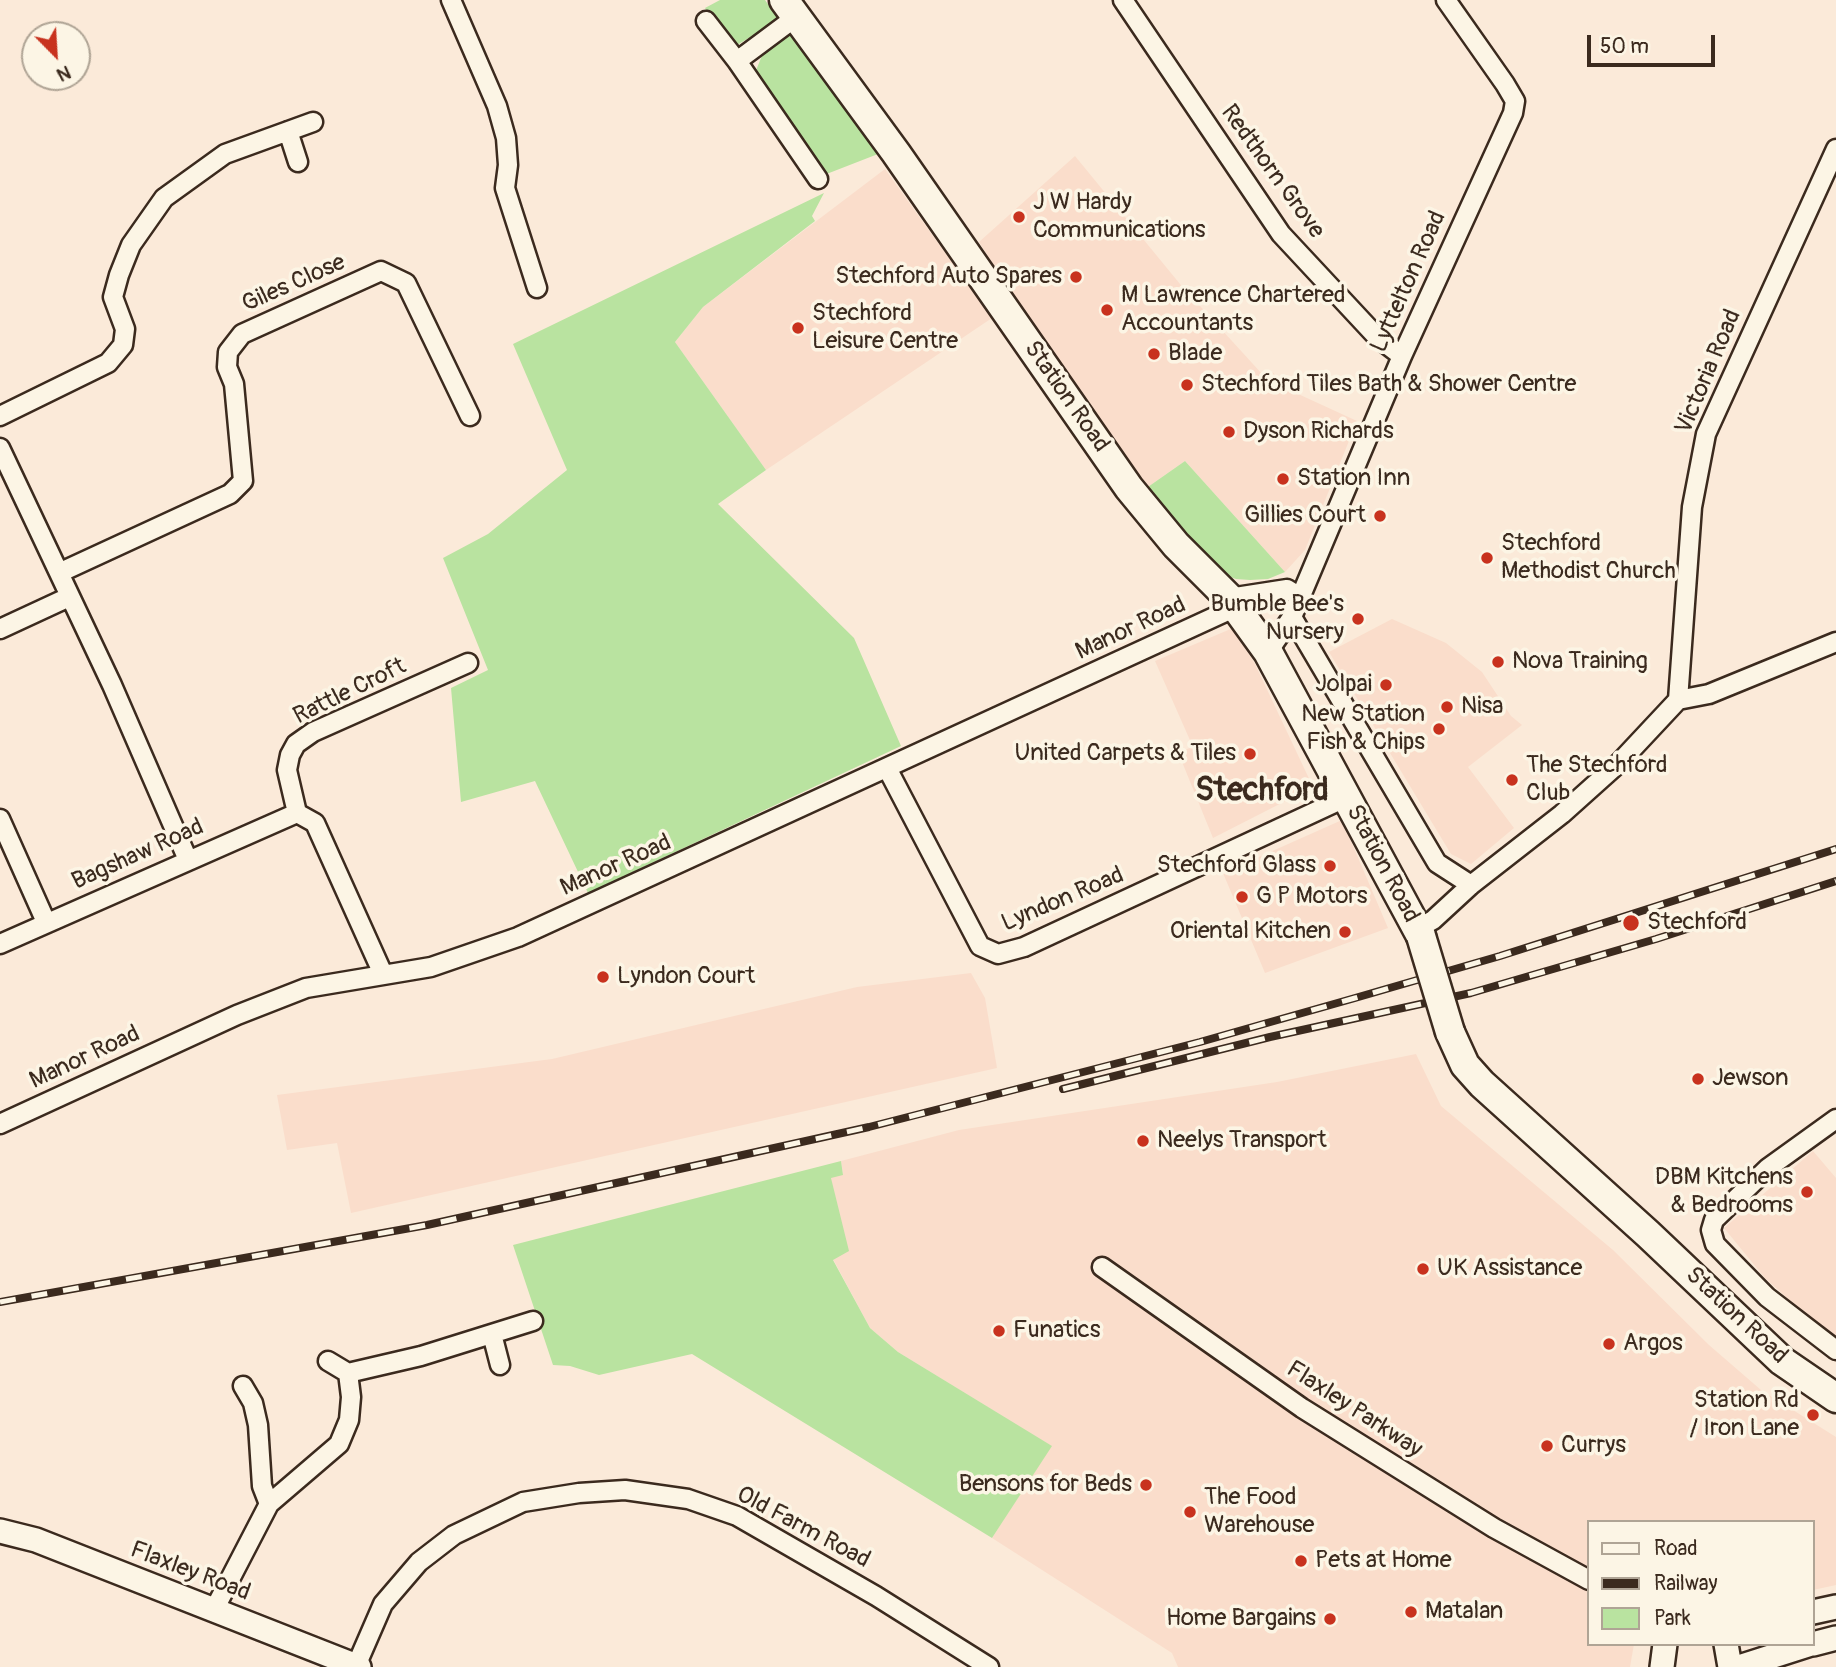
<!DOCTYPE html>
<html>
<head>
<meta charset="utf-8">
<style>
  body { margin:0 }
  #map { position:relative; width:1836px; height:1667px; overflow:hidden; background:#fbead9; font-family:Pangolin,sans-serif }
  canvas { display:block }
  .legend { position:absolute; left:1587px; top:1520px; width:228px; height:126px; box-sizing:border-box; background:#fcf5e5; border:2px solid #afa495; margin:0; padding:9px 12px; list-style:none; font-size:21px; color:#3b2a1e }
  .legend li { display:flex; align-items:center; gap:14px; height:35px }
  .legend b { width:35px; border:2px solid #afa495 }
  .north { position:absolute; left:21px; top:21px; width:70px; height:70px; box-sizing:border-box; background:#fcf5e5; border:2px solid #afa495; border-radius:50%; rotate:156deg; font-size:19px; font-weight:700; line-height:28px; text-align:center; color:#3b2a1e }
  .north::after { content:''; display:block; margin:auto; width:24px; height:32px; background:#c8321e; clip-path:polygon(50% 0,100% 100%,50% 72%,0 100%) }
  .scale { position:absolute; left:1587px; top:35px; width:128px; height:32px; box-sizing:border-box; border:4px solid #3b2a1e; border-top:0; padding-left:9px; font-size:21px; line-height:24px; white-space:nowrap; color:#3b2a1e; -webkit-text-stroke:5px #fcf5e5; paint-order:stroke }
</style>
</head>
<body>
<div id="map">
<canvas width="1836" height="1667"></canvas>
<ul class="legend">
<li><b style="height:9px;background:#fcf5e5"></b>Road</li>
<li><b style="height:9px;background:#3b2a1e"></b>Railway</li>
<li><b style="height:19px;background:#b9e3a0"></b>Park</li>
</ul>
<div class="north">N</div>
<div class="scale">50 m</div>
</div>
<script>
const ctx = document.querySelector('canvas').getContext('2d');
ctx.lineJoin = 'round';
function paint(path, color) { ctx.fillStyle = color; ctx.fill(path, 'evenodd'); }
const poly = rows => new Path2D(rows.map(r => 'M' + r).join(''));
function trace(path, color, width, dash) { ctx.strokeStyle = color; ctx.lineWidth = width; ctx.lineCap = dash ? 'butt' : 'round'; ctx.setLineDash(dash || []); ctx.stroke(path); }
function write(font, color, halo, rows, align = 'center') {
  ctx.font = font + ' Pangolin,sans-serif'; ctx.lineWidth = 7; ctx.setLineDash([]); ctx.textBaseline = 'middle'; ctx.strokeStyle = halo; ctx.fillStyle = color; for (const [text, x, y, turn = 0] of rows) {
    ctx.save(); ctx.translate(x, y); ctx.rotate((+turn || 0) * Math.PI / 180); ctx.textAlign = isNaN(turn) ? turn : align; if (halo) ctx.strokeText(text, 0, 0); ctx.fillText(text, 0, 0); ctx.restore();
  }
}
const built = poly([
  [1075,156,1180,284,1263,375,1270,370,1296,393,1357,421,1305,550,1285,572,1185,461,1145,489,1046,349,979,242],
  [885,169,992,318,766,470,675,342,703,307],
  [1392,619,1446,643,1482,672,1511,716,1522,725,1468,767,1514,828,1471,864,1451,854,1329,652],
  [1233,628,1255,664,1313,787,1213,838,1178,752,1193,747,1155,661],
  [1342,820,1388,928,1265,973,1223,873],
  [971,973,985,998,997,1068,351,1213,337,1143,287,1150,277,1095,552,1059,857,987],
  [1416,1054,1441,1106,1613,1250,1709,1345,1761,1390,1836,1437,1836,1585,1813,1590,1813,1522,1589,1522,1589,1644,1634,1644,1630,1667,1178,1667,1172,1653,992,1538,1051,1446,898,1352,870,1328,833,1259,831,1177,843,1174,841,1161,959,1130,1277,1082],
  [1813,1151,1836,1178,1836,1342,1765,1278,1724,1228]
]);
const green = poly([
  [720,0,765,0,779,20,737,45,725,38,705,8],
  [789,31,878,154,824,175,755,73,765,48],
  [824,193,812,216,815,221,703,307,675,342,766,470,718,504,854,638,901,746,588,893,535,781,461,802,451,688,488,670,443,558,488,534,567,470,513,344],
  [1185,461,1285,572,1268,579,1250,580,1236,579,1219,573,1145,489],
  [841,1161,843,1175,831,1178,849,1251,833,1260,870,1328,898,1352,1052,1446,992,1538,692,1354,599,1375,570,1366,553,1365,513,1245]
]);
const minor = poly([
  [451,0,497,106,506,138,508,165,505,188,537,288],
  [1123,0,1281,234,1377,337,1402,356],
  [706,21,737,61,818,179],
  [737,61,796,17],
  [288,131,298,162],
  [0,416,108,363,123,345,125,329,113,297,119,275,131,245,164,198,225,154,313,122],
  [0,448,112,685,188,860],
  [61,572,230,494,243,481,234,384,227,367,228,352,242,334,381,271,406,283,470,416],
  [1229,598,1287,589,1300,597],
  [1292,617,1437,863,1471,885],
  [0,629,69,597],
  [1268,652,1292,617,1402,356,1513,113,1515,101,1505,84,1446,0],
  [1678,700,1709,694,1836,642],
  [887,768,980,946,998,954,1024,947,1347,797],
  [0,819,46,922],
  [1417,929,1433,920,1471,885,1562,814,1620,762,1678,700,1692,507,1706,434,1836,149],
  [0,944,297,813],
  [383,974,315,823,297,813,287,770,290,755,296,744,313,732,468,663],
  [1836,1119,1768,1168,1714,1220,1711,1230,1715,1244,1767,1297,1836,1350],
  [0,1124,237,1015,306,988,431,967,518,937,1236,607],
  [1102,1267,1302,1408,1494,1528,1589,1580],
  [492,1334,500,1365],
  [328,1361,348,1373],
  [269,1504,339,1444,349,1420,351,1397,348,1373,421,1356,533,1321],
  [214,1610,269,1504,262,1486,258,1425,253,1403,243,1386],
  [356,1666,383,1604,419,1562,454,1535,523,1502,579,1493,625,1490,688,1499,737,1516,876,1596,989,1667]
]);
const tertiary = poly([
  [0,1531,36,1540,359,1667],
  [1813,1612,1836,1607],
  [1726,1644,1730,1667],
  [1813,1644,1836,1638],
  [1662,1667,1665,1644],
  [1739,1667,1811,1644]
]);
const primary = poly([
  [784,0,896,153,1129,488,1176,545,1229,598,1268,652,1421,936],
  [1450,1032,1465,1065,1482,1084,1648,1234,1782,1361,1836,1398]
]);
const rail = poly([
  [1063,1089,1270,1037,1471,993,1656,939,1836,881],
  [0,1302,427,1225,869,1127,1200,1042,1355,998,1500,956,1836,849]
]);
const primaryBridge = poly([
  [1421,936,1450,1032]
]);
const markers = [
  [1019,217,7,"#c8321e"],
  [1076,277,7,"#c8321e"],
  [1107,310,7,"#c8321e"],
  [798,328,7,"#c8321e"],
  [1154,354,7,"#c8321e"],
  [1187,385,7,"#c8321e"],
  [1229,432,7,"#c8321e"],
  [1283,479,7,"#c8321e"],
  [1380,516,7,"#c8321e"],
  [1487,558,7,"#c8321e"],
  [1358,619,7,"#c8321e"],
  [1498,662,7,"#c8321e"],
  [1386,685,7,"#c8321e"],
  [1447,707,7,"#c8321e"],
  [1439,729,7,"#c8321e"],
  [1250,754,7,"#c8321e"],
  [1512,780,7,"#c8321e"],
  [1330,866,7,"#c8321e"],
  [1242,897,7,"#c8321e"],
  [1631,923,9,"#c8321e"],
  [1345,932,7,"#c8321e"],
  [603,977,7,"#c8321e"],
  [1698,1079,7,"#c8321e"],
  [1143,1141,7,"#c8321e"],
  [1807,1192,7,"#c8321e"],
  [1423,1269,7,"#c8321e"],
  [999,1331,7,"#c8321e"],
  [1609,1344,7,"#c8321e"],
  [1813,1415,7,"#c8321e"],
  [1547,1446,7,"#c8321e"],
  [1146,1485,7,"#c8321e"],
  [1190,1512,7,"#c8321e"],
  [1301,1561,7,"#c8321e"],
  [1411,1612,7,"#c8321e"],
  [1330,1619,7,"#c8321e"]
];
const streetNames = [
  ["Redthorn Grove",1272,172,54],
  ["Lyttelton Road",1409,282,-66],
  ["Giles Close",294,284,-24],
  ["Victoria Road",1709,372,-67],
  ["Station Road",1066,397,55],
  ["Manor Road",1131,629,-25],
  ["Rattle Croft",350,692,-26],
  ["Bagshaw Road",138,855,-24],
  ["Station Road",1382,864,62],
  ["Manor Road",616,866,-24],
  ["Lyndon Road",1063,900,-23],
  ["Manor Road",85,1058,-25],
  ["Station Road",1736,1316,43],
  ["Flaxley Parkway",1354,1410,33],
  ["Old Farm Road",803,1528,28],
  ["Flaxley Road",190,1572,21]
];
const poiNames = [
  ["J W Hardy",1033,203],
  ["Communications",1033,231],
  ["Stechford Auto Spares",1062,277,"right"],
  ["M Lawrence Chartered",1121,296],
  ["Accountants",1121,324],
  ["Stechford",812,314],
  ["Leisure Centre",812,342],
  ["Blade",1168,354],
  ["Stechford Tiles Bath & Shower Centre",1201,385],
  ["Dyson Richards",1243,432],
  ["Station Inn",1297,479],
  ["Gillies Court",1366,516,"right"],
  ["Stechford",1501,544],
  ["Methodist Church",1501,572],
  ["Bumble Bee's",1344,605,"right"],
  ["Nursery",1344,633,"right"],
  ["Nova Training",1512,662],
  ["Jolpai",1372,685,"right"],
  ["Nisa",1461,707],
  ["New Station",1425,715,"right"],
  ["Fish & Chips",1425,743,"right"],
  ["United Carpets & Tiles",1236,754,"right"],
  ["The Stechford",1526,766],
  ["Club",1526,794],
  ["Stechford Glass",1316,866,"right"],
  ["G P Motors",1256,897],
  ["Stechford",1647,923],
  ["Oriental Kitchen",1331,932,"right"],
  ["Lyndon Court",617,977],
  ["Jewson",1712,1079],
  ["Neelys Transport",1157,1141],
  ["DBM Kitchens",1793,1178,"right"],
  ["& Bedrooms",1793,1206,"right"],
  ["UK Assistance",1437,1269],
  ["Funatics",1013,1331],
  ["Argos",1623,1344],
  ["Station Rd",1799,1401,"right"],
  ["/ Iron Lane",1799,1429,"right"],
  ["Currys",1561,1446],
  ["Bensons for Beds",1132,1485,"right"],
  ["The Food",1204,1498],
  ["Warehouse",1204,1526],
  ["Pets at Home",1315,1561],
  ["Matalan",1425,1612],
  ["Home Bargains",1316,1619,"right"]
];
const districtNames = [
  ["Stechford",1262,792]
];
paint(built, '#faddcb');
paint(green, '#b9e3a0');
trace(minor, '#3b2a1e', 23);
trace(tertiary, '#3b2a1e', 28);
trace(primary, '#3b2a1e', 33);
trace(minor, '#fcf5e5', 18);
trace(tertiary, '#fcf5e5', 23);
trace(primary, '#fcf5e5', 28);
trace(rail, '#3b2a1e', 8);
trace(rail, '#fcf5e5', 5, [16]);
trace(primaryBridge, '#3b2a1e', 33, []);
trace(primaryBridge, '#fcf5e5', 28);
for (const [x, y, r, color] of markers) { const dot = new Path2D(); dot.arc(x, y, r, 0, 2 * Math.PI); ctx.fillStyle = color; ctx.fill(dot); trace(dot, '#fcf5e5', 2.5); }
write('24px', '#3b2a1e', '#fcf5e5', streetNames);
write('24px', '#3b2a1e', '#fcf5e5', poiNames, 'left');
write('bold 32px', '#3b2a1e', '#fcf5e5', districtNames);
</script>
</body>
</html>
